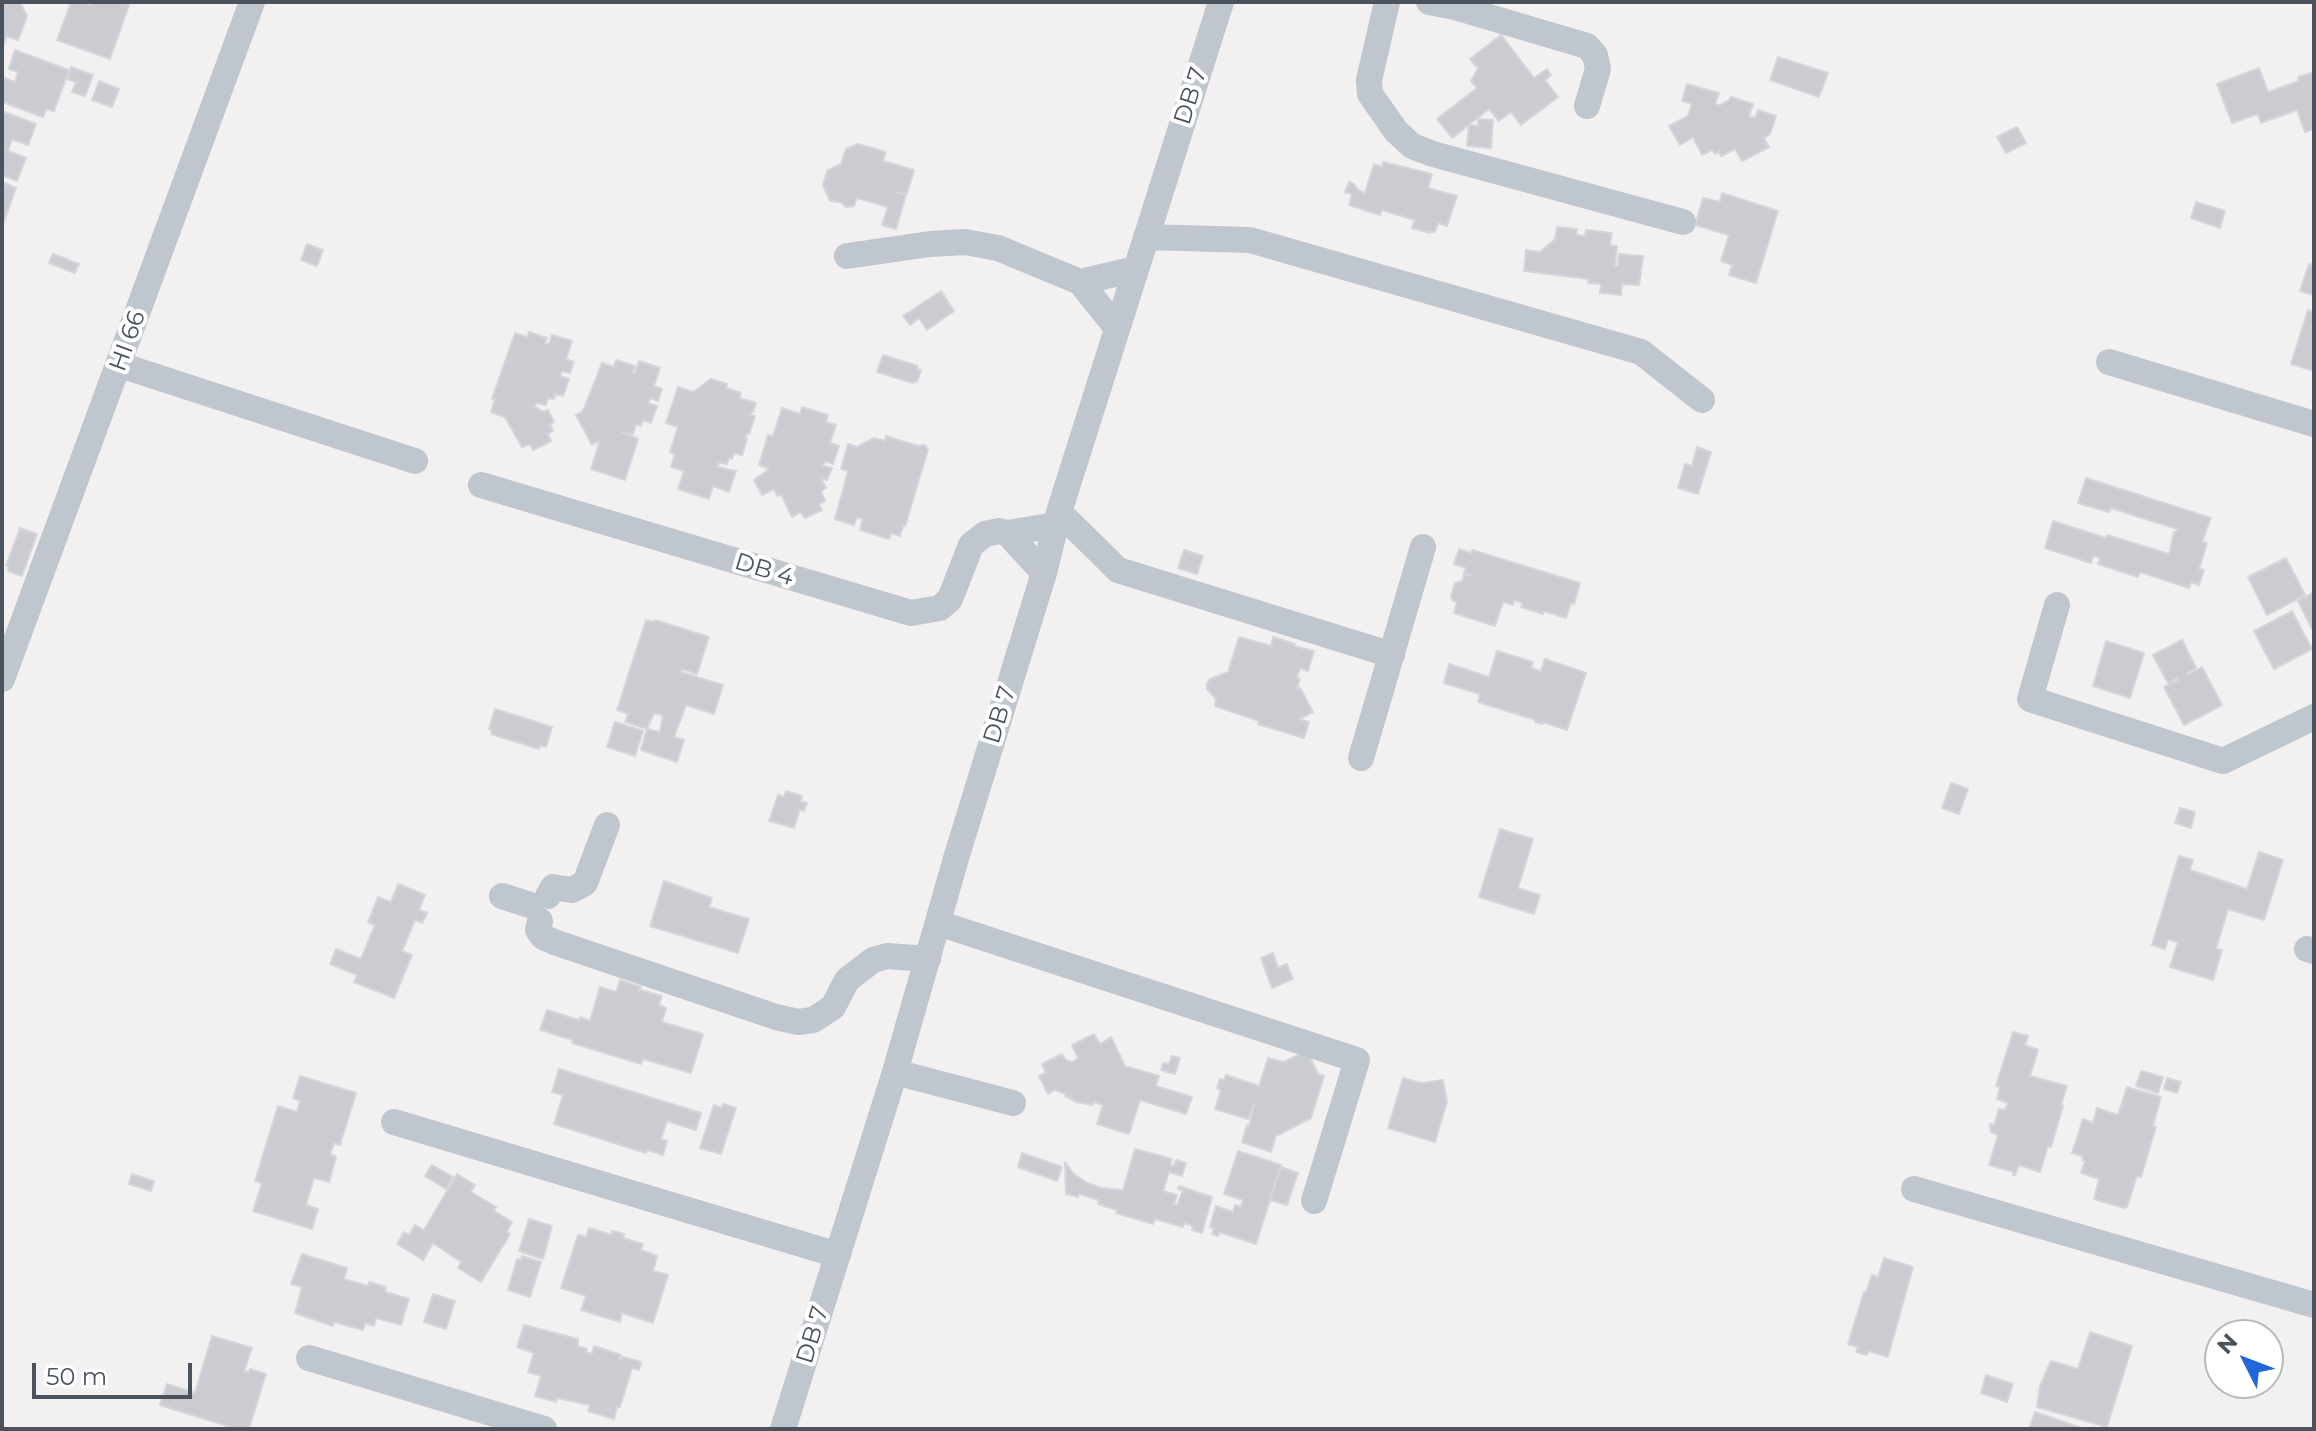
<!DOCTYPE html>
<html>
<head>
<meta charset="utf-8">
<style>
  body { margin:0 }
  #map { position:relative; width:2316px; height:1431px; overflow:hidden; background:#f2f0f0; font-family:Montserrat,sans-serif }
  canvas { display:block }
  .frame { position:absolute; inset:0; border:4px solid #49525d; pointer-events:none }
  .north { position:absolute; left:2204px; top:1319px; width:80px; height:80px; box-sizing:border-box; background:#fff; border:2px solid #b6babe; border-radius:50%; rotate:312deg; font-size:22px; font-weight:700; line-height:32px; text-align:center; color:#49525d }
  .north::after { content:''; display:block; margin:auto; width:28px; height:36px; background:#2166db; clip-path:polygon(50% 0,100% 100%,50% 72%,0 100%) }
  .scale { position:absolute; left:32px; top:1363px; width:160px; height:36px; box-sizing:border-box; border:4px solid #49525d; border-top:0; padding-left:10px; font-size:24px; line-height:28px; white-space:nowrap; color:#49525d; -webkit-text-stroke:6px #fff; paint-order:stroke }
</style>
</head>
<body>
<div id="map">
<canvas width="2316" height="1431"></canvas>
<div class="frame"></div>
<div class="north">N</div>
<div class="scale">50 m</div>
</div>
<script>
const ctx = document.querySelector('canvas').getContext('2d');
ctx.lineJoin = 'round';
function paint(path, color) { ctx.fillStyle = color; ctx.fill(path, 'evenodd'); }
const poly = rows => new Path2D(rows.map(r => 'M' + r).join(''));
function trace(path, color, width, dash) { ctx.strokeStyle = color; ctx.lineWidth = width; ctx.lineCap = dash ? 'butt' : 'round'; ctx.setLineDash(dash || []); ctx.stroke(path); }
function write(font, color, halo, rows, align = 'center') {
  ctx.font = font + ' Montserrat,sans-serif'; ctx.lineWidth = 8; ctx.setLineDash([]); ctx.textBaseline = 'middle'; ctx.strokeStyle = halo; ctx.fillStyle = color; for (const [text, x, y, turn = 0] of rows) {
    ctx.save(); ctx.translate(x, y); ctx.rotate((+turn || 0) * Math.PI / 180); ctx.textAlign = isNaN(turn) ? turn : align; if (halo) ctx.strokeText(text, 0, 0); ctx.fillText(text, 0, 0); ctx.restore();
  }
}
const building = poly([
  [2,2,20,2,27,16,18,40,7,36,3,46,2,2],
  [71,2,84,2,91,5,92,2,130,2,110,59,57,40,71,2],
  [1501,35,1534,78,1547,69,1551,75,1545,80,1558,97,1521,125,1511,112,1499,121,1489,109,1452,138,1437,119,1477,88,1471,81,1478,69,1470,59,1501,35],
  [15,50,69,70,54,111,46,109,43,117,2,102,2,84,4,78,15,82,18,72,9,69,15,50],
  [1778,57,1828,73,1819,97,1770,80,1778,57],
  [71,67,93,75,85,96,72,92,76,82,67,79,71,67],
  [2259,68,2268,92,2299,81,2298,77,2314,72,2314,129,2305,132,2297,110,2261,123,2258,114,2232,123,2217,84,2259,68],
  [99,81,119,89,112,107,92,100,99,81],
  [1687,84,1719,93,1715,104,1720,105,1729,100,1731,97,1753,104,1749,116,1755,118,1758,110,1776,116,1770,134,1764,138,1769,147,1742,161,1735,149,1721,156,1719,152,1715,154,1712,150,1702,155,1693,137,1680,145,1669,126,1688,116,1692,104,1682,101,1687,84],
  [2,111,36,124,28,145,12,139,8,151,26,158,17,181,2,175,2,111],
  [1478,119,1493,120,1491,148,1467,146,1469,125,1478,126,1478,119],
  [2017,127,2026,143,2006,153,1997,137,2017,127],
  [858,144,886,152,883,161,914,170,907,194,897,193,906,195,896,229,882,225,888,207,857,198,854,206,846,207,840,202,830,201,823,185,827,171,841,164,846,149,858,144],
  [1383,162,1432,174,1428,188,1457,196,1447,226,1438,223,1435,232,1431,231,1430,233,1412,228,1415,220,1382,210,1380,215,1349,205,1352,194,1345,192,1349,182,1354,184,1358,190,1365,193,1374,164,1382,167,1383,162],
  [2,182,16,188,3,224,2,223,2,182],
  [1722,193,1778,211,1756,283,1729,275,1732,265,1721,261,1729,235,1695,225,1703,198,1720,202,1722,193],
  [2196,202,2225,211,2220,228,2191,218,2196,202],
  [1557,227,1577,229,1576,235,1585,236,1586,230,1612,233,1610,245,1617,246,1615,266,1618,266,1619,254,1643,256,1639,285,1622,284,1621,295,1600,293,1601,284,1588,283,1589,279,1524,271,1526,250,1540,252,1555,239,1557,227],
  [307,244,323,250,317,266,301,260,307,244],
  [53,254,79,264,75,273,49,263,53,254],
  [2309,264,2314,266,2314,295,2300,291,2309,264],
  [941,291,954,311,927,330,919,318,910,325,903,316,941,291],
  [2308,310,2314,312,2314,371,2291,364,2308,310],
  [529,332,547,338,545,343,549,344,552,335,572,341,566,359,574,362,570,373,562,371,560,376,569,379,563,396,555,394,554,399,548,398,546,405,537,403,534,406,543,412,548,410,554,422,550,424,553,431,548,434,551,441,533,450,530,444,522,447,505,417,491,412,495,399,492,399,515,333,527,337,529,332],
  [883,355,918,366,917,369,921,370,917,382,914,381,913,383,877,372,883,355],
  [616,360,635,366,633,372,635,373,639,361,660,368,654,386,662,389,658,401,650,398,648,403,657,406,651,423,643,420,641,426,636,424,633,434,621,432,638,439,625,480,591,469,600,440,592,445,576,415,583,411,602,363,614,367,616,360],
  [711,379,727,384,726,388,741,393,739,398,756,403,753,412,751,412,750,414,755,416,749,434,747,433,745,438,747,439,742,455,734,453,732,459,729,458,727,464,719,463,717,467,736,471,729,492,713,486,709,499,678,489,684,471,671,467,675,454,670,452,678,427,666,423,678,387,693,392,711,379],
  [802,407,828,415,826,422,836,425,830,443,839,446,833,464,825,461,823,466,832,468,827,480,821,478,826,488,821,491,825,501,819,504,822,510,805,518,801,512,792,517,781,494,777,496,774,489,762,495,754,480,769,469,759,465,768,435,773,436,782,408,800,414,802,407],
  [886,436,918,446,925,445,928,450,905,526,903,525,900,536,891,533,889,539,860,530,863,519,857,517,854,525,835,519,848,471,841,469,848,444,857,447,874,438,885,441,886,436],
  [1697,447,1711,452,1698,494,1678,488,1685,464,1692,466,1697,447],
  [2086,478,2211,518,2202,542,2207,543,2199,569,2204,570,2199,585,2191,582,2189,588,2140,572,2138,577,2098,564,2100,558,2093,556,2091,563,2045,548,2053,521,2106,538,2107,535,2169,554,2174,532,2176,532,2177,529,2111,508,2109,512,2078,503,2086,478],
  [20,528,37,534,22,576,8,571,9,566,6,566,20,528],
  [1459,549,1471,553,1472,550,1580,583,1574,604,1571,603,1566,618,1544,611,1543,614,1521,607,1523,603,1514,600,1513,605,1503,602,1495,626,1454,613,1457,602,1453,601,1451,596,1455,583,1462,581,1464,574,1473,576,1464,573,1466,568,1454,564,1459,549],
  [1184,550,1203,556,1197,574,1178,568,1184,550],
  [2286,558,2305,595,2267,615,2248,577,2286,558],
  [2314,592,2314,633,2298,601,2314,592],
  [2292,611,2312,649,2274,669,2254,631,2292,611],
  [646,620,655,622,655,620,709,637,697,674,682,669,681,672,723,685,714,714,686,705,674,737,684,740,677,762,641,750,647,729,625,722,628,714,617,710,646,620],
  [654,713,663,715,660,732,647,729,654,713],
  [1239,637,1271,646,1273,637,1295,644,1294,646,1314,651,1308,671,1300,668,1297,678,1300,679,1297,689,1300,688,1313,712,1299,719,1309,722,1304,738,1258,724,1259,721,1215,706,1216,699,1207,689,1207,683,1210,679,1228,672,1239,637],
  [2182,640,2196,668,2187,673,2188,675,2202,667,2222,705,2184,725,2164,687,2178,680,2177,678,2168,683,2153,655,2182,640],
  [2106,641,2144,653,2130,698,2093,686,2106,641],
  [1497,651,1533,662,1531,668,1541,671,1545,659,1586,673,1567,730,1543,722,1543,724,1535,722,1536,720,1478,702,1480,694,1444,683,1449,664,1489,677,1497,651],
  [495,709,552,727,546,747,540,745,539,749,491,734,492,730,489,729,495,709],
  [615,722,643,731,635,756,607,747,615,722],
  [1951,783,1968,789,1959,814,1942,808,1951,783],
  [786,791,802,796,801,801,807,803,804,811,798,809,799,812,794,828,769,821,778,795,784,797,786,791],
  [2180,808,2195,812,2191,828,2175,823,2180,808],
  [1500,829,1533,839,1518,888,1540,895,1534,914,1479,897,1500,829],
  [2259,852,2283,860,2264,920,2228,909,2216,949,2222,950,2213,980,2170,967,2178,942,2168,939,2165,949,2152,945,2179,856,2193,860,2190,870,2247,889,2259,852],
  [664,881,712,898,709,907,749,919,738,953,650,926,664,881],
  [398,884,425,895,419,910,427,913,422,923,415,920,402,951,412,955,394,998,354,982,357,975,330,964,336,949,361,959,375,925,368,922,378,897,391,902,398,884],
  [1273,953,1278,968,1287,964,1293,979,1272,988,1261,958,1273,953],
  [620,980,641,987,639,991,641,990,662,996,659,1005,666,1008,662,1022,703,1034,691,1073,643,1059,641,1064,572,1043,573,1040,540,1030,547,1010,579,1020,580,1017,590,1021,600,987,616,992,620,980],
  [2013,1032,2028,1036,2025,1045,2038,1050,2030,1076,2067,1086,2061,1105,2063,1106,2051,1147,2048,1146,2040,1172,2019,1165,2015,1175,2013,1175,2014,1172,1989,1165,1998,1135,1991,1132,1990,1124,1994,1125,1999,1109,2005,1110,2008,1103,1997,1099,2000,1087,1996,1086,2013,1032],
  [1094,1034,1100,1044,1111,1037,1125,1066,1159,1076,1156,1086,1192,1097,1186,1114,1140,1100,1129,1134,1097,1124,1103,1105,1094,1102,1093,1105,1077,1102,1065,1096,1066,1094,1055,1090,1048,1094,1039,1076,1046,1073,1042,1064,1062,1054,1066,1060,1072,1062,1078,1058,1072,1045,1094,1034],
  [1307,1051,1318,1074,1324,1076,1311,1118,1276,1136,1271,1152,1242,1142,1247,1125,1249,1126,1254,1105,1248,1119,1215,1109,1221,1090,1217,1088,1220,1079,1224,1080,1226,1075,1259,1086,1268,1058,1284,1062,1307,1051],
  [1172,1056,1180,1058,1175,1074,1161,1070,1163,1063,1169,1064,1172,1056],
  [559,1069,701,1113,696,1130,667,1121,661,1139,667,1141,663,1155,647,1150,646,1153,554,1124,563,1095,552,1092,559,1069],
  [2141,1071,2163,1077,2158,1093,2136,1086,2141,1071],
  [300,1076,356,1093,340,1145,334,1143,330,1154,336,1157,329,1182,314,1178,306,1205,318,1209,312,1229,253,1211,262,1183,255,1181,278,1106,297,1112,300,1101,293,1098,300,1076],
  [1403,1078,1422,1083,1443,1080,1447,1102,1435,1142,1388,1128,1403,1078],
  [2167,1078,2181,1082,2177,1093,2164,1089,2167,1078],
  [2127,1087,2161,1097,2153,1126,2156,1127,2141,1177,2137,1176,2127,1207,2125,1206,2124,1208,2094,1199,2099,1179,2081,1173,2085,1161,2082,1160,2083,1156,2072,1153,2083,1119,2093,1123,2097,1108,2118,1115,2127,1087],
  [723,1104,736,1108,721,1154,700,1148,714,1105,722,1108,723,1104],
  [1135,1149,1172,1159,1170,1165,1174,1166,1176,1160,1186,1163,1182,1176,1169,1172,1163,1191,1177,1195,1174,1204,1177,1205,1183,1190,1178,1189,1179,1186,1212,1197,1202,1233,1192,1230,1193,1226,1184,1223,1183,1227,1155,1219,1153,1224,1116,1213,1117,1210,1098,1204,1099,1200,1079,1194,1078,1197,1066,1194,1065,1162,1073,1173,1087,1183,1101,1188,1123,1190,1135,1149],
  [1238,1151,1281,1165,1256,1244,1219,1232,1218,1236,1212,1234,1214,1228,1210,1227,1216,1206,1233,1212,1235,1205,1241,1207,1243,1200,1224,1194,1238,1151],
  [1022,1153,1062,1167,1057,1181,1018,1167,1022,1153],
  [432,1165,453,1177,446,1189,425,1176,432,1165],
  [1281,1167,1298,1173,1287,1205,1270,1200,1281,1167],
  [132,1174,154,1181,151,1191,129,1184,132,1174],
  [457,1174,475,1185,471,1192,496,1207,494,1211,512,1222,507,1232,510,1234,481,1282,458,1268,461,1262,433,1243,423,1260,397,1244,404,1232,409,1235,415,1225,424,1230,457,1174],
  [529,1219,552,1226,543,1259,519,1251,529,1219],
  [589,1228,612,1235,612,1231,624,1234,623,1238,643,1244,641,1250,657,1256,653,1271,668,1275,653,1323,622,1313,620,1322,581,1310,586,1296,561,1288,578,1235,586,1237,589,1228],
  [302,1254,347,1268,344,1279,368,1286,369,1282,386,1287,385,1292,409,1299,401,1325,376,1318,374,1326,365,1323,363,1330,334,1322,333,1326,295,1313,302,1287,291,1284,302,1254],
  [522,1256,541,1262,530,1297,508,1290,517,1259,521,1260,522,1256],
  [1884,1258,1913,1267,1888,1357,1868,1351,1867,1355,1856,1352,1858,1347,1848,1344,1864,1292,1866,1292,1872,1275,1878,1277,1884,1258],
  [433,1294,455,1301,446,1329,424,1322,433,1294],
  [524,1325,578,1339,578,1346,587,1349,586,1352,592,1354,594,1346,621,1355,619,1360,621,1360,623,1357,641,1362,639,1370,632,1368,620,1407,617,1407,614,1419,588,1411,590,1405,557,1398,556,1402,535,1396,541,1376,528,1372,534,1353,517,1347,524,1325],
  [2090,1332,2132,1346,2107,1427,2037,1407,2040,1386,2051,1361,2078,1369,2090,1332],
  [212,1336,252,1348,244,1371,249,1372,250,1369,266,1374,249,1429,237,1429,160,1405,167,1384,195,1393,212,1336],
  [1986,1375,2013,1384,2007,1402,1981,1393,1986,1375],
  [2035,1412,2079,1427,2078,1429,2029,1429,2035,1412]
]);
const minor = poly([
  [1387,2,1369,80,1370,94,1396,131,1412,146,1433,154,1683,222],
  [1429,2,1455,7,1587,46,1595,55,1598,69,1587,106],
  [1146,237,1250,240,1641,352,1702,400],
  [847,256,930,244,965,242,998,248,1080,282,1117,328],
  [1080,282,1136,269],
  [2109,362,2314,424],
  [120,365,415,461],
  [481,485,911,613,940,608,950,599,971,545,985,534,999,531,1007,533,1056,525],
  [1059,512,1118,570,1392,655],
  [1007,533,1044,573],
  [2057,605,2030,699,2223,761,2314,717],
  [2,679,252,2],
  [1361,758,1423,547],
  [502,896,530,905],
  [548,896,553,887,572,890,585,883,607,825],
  [540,921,538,930,543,937,554,942,776,1017,798,1022,813,1020,833,1007,847,980,873,960,887,956,928,959],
  [938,923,1357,1060,1314,1201],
  [2307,949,2314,951],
  [895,1072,1013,1103],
  [394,1122,838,1255],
  [1914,1189,2314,1305],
  [309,1358,544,1429],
  [783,1429,895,1072,957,855,1044,573,1059,512,1221,2]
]);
const streetNames = [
  ["DB 7",1191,96,-72],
  ["HI 66",128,341,-70],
  ["DB 4",764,570,17],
  ["DB 7",1000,715,-73],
  ["DB 7",813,1335,-73]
];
paint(building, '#caccd2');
trace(building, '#d4d6db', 2);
trace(minor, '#bfc6ce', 26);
write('24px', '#49525d', '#fff', streetNames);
</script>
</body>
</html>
